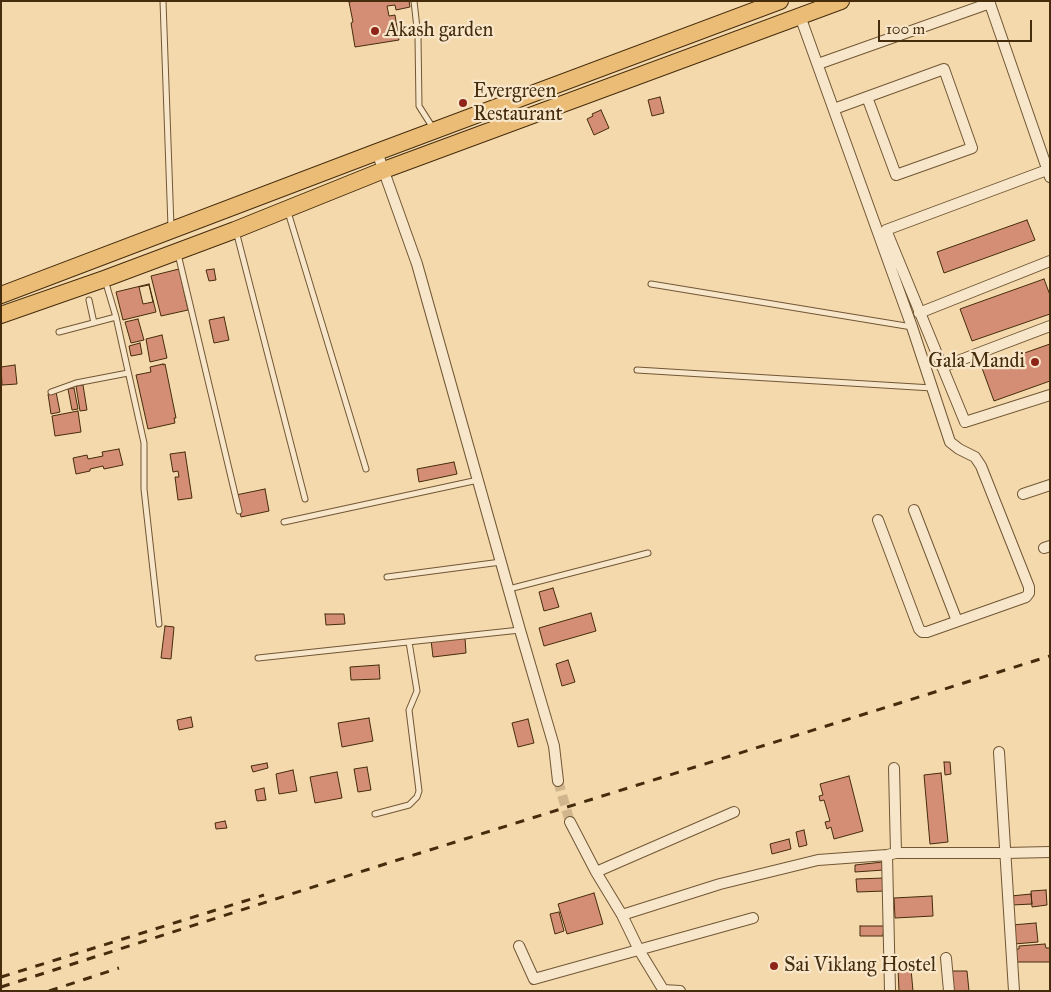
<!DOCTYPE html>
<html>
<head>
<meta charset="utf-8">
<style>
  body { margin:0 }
  #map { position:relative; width:1051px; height:992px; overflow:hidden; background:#f4d9ad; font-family:"IM FELL Great Primer",serif }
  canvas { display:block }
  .frame { position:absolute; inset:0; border:2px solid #452c0c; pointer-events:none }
  .scale { position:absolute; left:878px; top:20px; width:154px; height:22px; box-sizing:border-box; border:2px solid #452c0c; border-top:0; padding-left:6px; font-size:15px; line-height:18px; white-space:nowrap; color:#452c0c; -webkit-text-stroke:4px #f8e6ca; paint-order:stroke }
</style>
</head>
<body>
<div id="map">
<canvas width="1051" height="992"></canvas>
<div class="frame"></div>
<div class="scale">100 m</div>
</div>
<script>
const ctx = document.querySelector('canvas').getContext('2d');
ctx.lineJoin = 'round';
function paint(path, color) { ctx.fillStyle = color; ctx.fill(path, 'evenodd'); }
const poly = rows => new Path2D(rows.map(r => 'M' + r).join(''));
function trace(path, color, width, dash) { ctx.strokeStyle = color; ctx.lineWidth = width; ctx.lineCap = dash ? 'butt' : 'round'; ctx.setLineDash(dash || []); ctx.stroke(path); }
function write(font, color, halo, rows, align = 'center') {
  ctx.font = font + ' "IM FELL Great Primer",serif'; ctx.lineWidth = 4.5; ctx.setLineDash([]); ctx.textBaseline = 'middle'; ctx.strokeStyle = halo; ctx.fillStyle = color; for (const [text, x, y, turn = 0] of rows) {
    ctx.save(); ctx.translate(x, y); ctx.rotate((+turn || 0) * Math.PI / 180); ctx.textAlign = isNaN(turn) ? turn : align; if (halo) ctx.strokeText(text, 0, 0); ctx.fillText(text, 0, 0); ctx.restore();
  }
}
const building = poly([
  [355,1,409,1,410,7,396,10,395,5,387,6,389,16,395,15,399,40,355,47,351,23,353,22,349,2,355,1],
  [660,97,664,113,652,116,648,100,660,97],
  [601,110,609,128,594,135,587,119,593,116,592,114,601,110],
  [1027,220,1035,240,944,273,937,252,1027,220],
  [179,269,188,310,161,316,151,276,179,269],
  [214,269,216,280,209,281,206,270,214,269],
  [1044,279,1050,295,1050,314,972,341,960,309,1044,279],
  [149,284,156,312,123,320,116,292,149,284],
  [149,285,153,302,143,304,139,287,149,285],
  [224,317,229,340,214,343,209,320,224,317],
  [138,319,144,340,131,343,125,322,138,319],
  [162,335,167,358,150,362,146,339,162,335],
  [140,343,142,354,131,356,129,346,140,343],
  [1050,344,1050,381,994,401,982,368,1050,344],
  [163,364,163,365,165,364,176,418,174,418,175,423,148,429,136,375,151,372,150,367,163,364],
  [15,365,17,384,2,385,1,367,15,365],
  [83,385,87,410,80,411,76,386,83,385],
  [74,388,78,409,72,410,68,389,74,388],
  [56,392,60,412,51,414,48,394,56,392],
  [78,411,81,432,55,436,52,416,78,411],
  [119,449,123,465,104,469,103,466,90,469,90,471,76,474,73,458,87,455,88,459,103,456,102,452,119,449],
  [185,452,192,498,178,500,175,477,179,477,178,471,173,472,170,454,185,452],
  [454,462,457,474,419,482,417,469,454,462],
  [265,489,269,511,241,517,236,495,265,489],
  [553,588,559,607,544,611,539,592,553,588],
  [591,613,596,631,544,646,539,628,591,613],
  [325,614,344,614,345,624,326,625,325,614],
  [165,626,174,627,171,659,161,658,165,626],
  [465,638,466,653,433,657,431,640,439,639,439,641,465,638],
  [568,660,575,682,562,686,556,664,568,660],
  [379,665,380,679,351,680,350,667,379,665],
  [191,717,193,727,179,730,177,720,191,717],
  [369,718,373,741,342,747,338,723,369,718],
  [528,719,534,743,518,747,512,723,528,719],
  [944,762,950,762,951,774,945,775,944,762],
  [267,763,268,768,253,772,251,766,267,763],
  [367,767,371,790,358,792,354,769,367,767],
  [293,770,297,791,279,794,276,774,293,770],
  [337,772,342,798,315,803,310,777,337,772],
  [941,773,948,842,930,844,924,775,941,773],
  [849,776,863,831,834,839,831,827,827,829,825,822,830,821,824,800,820,801,819,796,823,795,820,784,849,776],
  [264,788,266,800,257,801,255,790,264,788],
  [225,821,227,828,216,829,215,823,225,821],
  [804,830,807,845,799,847,796,832,804,830],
  [789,839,791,849,772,854,770,844,789,839],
  [883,862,884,870,855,872,855,865,883,862],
  [884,878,885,891,857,892,856,879,884,878],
  [1046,890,1047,905,1032,907,1031,891,1046,890],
  [594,893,603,924,567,934,558,904,594,893],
  [1031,894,1032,904,1012,905,1011,896,1031,894],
  [932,896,933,916,895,918,894,898,932,896],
  [559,912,564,931,555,934,550,914,559,912],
  [1036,923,1038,942,1014,944,1012,925,1036,923],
  [860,926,884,926,883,936,860,936,860,926],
  [1045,944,1046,948,1050,948,1050,962,1014,962,1014,949,1019,949,1019,946,1045,944],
  [898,969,911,969,913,991,899,991,898,969],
  [952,971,967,971,969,991,953,991,952,971]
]);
const streetTunnel = poly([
  [558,781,570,822]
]);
const lane = poly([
  [163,1,171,227],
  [414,1,418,37,419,106,433,128],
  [288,212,366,469],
  [236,231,305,499],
  [178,254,239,511],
  [105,280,116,317,144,443,144,489,159,624],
  [651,284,912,327],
  [89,300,94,323],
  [59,332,116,317],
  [637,370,932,388],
  [51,392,76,383,128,373],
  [284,522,478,480],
  [387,577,501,562],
  [509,589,648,553],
  [258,658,520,630],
  [375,814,409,805,417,797,419,791,409,710,417,691,409,642]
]);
const street = poly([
  [989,1,1050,177],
  [800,16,912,327,950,442,959,449,975,457,981,466,1029,587,1029,593,1026,597,927,632,922,632,919,629,878,520],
  [818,64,990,3],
  [834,109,944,69,972,148,896,175,867,97],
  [377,152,417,264,520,630,554,746,558,781],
  [1047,170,886,230,965,422,1050,395],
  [919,313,1050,261],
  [942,367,1050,326],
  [1023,494,1050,485],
  [914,510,957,621],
  [1044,548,1050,546],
  [999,752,1014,991],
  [894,768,896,853],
  [570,822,596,872,622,915,639,950,664,991],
  [887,855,890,991],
  [596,872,734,812],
  [622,915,720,884,818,860,887,855,896,853,1005,853,1050,852],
  [519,946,534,979,753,918],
  [946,958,949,991],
  [663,990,680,991]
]);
const primary = poly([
  [1,295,377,152,780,1],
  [1,315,104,279,235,230,384,170,841,1]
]);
const rail = poly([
  [1,977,264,895],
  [1,987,385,864,1050,656],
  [49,991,119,968]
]);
const markers = [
  [375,31,5,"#8f2418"],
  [463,103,5,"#8f2418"],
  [1035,362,5,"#8f2418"],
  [774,966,5,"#8f2418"]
];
const poiNames = [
  ["Akash garden",385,31],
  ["Evergreen",473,92],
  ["Restaurant",473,115],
  ["Gala Mandi",1025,362,"right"],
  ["Sai Viklang Hostel",784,966]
];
paint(building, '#d48e75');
trace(building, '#452c0c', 1);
trace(streetTunnel, '#d1b68d', 10, [10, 5]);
trace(lane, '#715734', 7);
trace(street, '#715734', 12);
trace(primary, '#452c0c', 18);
trace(lane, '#f8e6ca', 5);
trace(street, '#f8e6ca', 10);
trace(primary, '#eabc76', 16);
trace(rail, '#452c0c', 3, [9, 9]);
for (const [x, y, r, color] of markers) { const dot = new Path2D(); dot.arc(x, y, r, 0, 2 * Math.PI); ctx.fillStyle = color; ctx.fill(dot); trace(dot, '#f8e6ca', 2); }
write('20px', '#452c0c', '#f8e6ca', poiNames, 'left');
</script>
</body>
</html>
